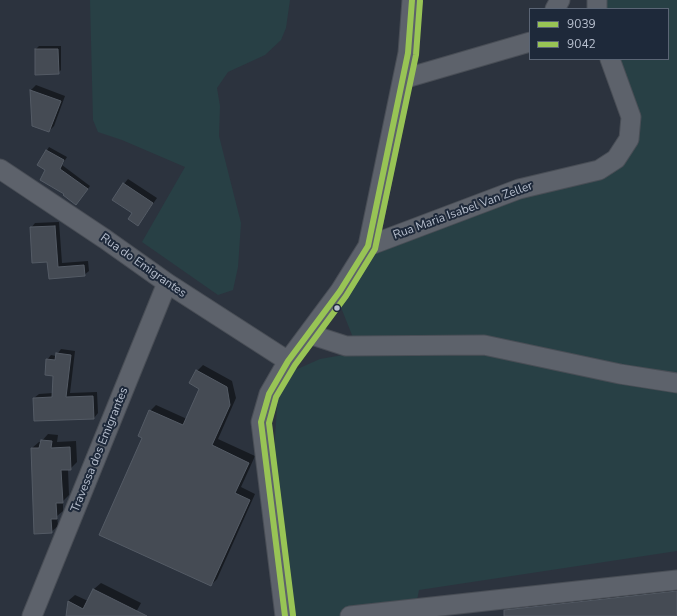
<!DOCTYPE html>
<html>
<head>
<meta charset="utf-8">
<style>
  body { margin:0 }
  #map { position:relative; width:677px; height:616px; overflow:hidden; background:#2c333e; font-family:"Nunito Sans",sans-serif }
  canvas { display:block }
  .legend { position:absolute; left:529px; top:8px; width:140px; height:52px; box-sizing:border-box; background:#1e293a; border:1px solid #5b6575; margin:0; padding:5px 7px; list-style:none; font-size:12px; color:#b7bfce }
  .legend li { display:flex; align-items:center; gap:8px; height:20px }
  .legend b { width:20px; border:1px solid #5b6575 }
</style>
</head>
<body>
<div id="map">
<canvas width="677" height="616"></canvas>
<ul class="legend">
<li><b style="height:5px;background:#98c455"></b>9039</li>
<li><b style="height:5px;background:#98c455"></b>9042</li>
</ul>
</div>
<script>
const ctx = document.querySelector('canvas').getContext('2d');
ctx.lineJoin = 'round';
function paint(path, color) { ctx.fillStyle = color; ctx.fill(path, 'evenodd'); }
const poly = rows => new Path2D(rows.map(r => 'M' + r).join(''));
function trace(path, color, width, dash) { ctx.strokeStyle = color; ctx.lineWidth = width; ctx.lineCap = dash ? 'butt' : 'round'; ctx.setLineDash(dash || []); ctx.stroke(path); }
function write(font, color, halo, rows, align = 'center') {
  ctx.font = font + ' "Nunito Sans",sans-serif'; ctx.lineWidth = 4; ctx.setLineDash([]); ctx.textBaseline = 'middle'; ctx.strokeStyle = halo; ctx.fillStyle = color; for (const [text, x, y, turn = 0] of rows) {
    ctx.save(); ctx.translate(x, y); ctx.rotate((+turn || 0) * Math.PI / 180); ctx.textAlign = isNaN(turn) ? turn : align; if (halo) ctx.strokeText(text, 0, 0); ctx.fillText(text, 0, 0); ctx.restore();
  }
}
const green = poly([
  [90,0,290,0,286,28,281,40,265,55,228,72,217,88,220,106,219,136,241,223,238,267,233,290,218,295,142,242,185,167,122,140,98,132,93,120],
  [601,0,677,0,677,551,419,590,414,616,286,616,273,467,278,393,286,374,320,359,349,354,354,340,338,300,377,253,567,176,617,153,630,124,610,59,668,59,668,9,603,9]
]);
const shadow = poly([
  [39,46,61,46,61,70,58,73,36,49],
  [36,85,65,96,54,126,49,131,33,125,31,90],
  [49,147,67,157,62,165,90,186,76,204,65,193,47,170,38,165],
  [128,179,157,198,138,225,124,184],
  [59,222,62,263,88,261,89,271,84,275,50,278,48,261,31,228,35,223],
  [61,349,75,351,70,393,97,392,98,413,94,418,34,398,39,394,53,393,54,375,47,360,51,355,56,356],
  [203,365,232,381,236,398,218,439,255,456,241,487,255,494,217,579,211,585,144,437,150,411,156,405,187,419,201,389,197,371],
  [48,434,58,435,57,442,76,441,77,462,70,469,68,469,69,495,63,501,63,511,57,516,58,526,51,532,32,448,39,442,41,442],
  [101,583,141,603,134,616,67,616,68,601,75,595,88,601,94,589],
  [677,586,677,616,524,616,523,608,530,602]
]);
const building = poly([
  [35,49,58,49,59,74,35,75,35,49],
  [30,90,61,101,49,132,32,126,30,90],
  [46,150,64,160,60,169,88,189,76,205,63,195,64,194,40,180,45,170,37,165,46,150],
  [123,183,153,203,138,226,128,219,132,213,112,200,123,183],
  [55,226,58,267,84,265,85,276,49,279,47,262,32,263,30,227,55,226],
  [56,353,71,355,66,397,93,396,94,419,34,421,33,398,52,397,53,376,45,375,46,359,55,360,56,353],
  [196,370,227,387,230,405,212,445,249,463,235,493,250,500,211,586,99,535,142,438,138,436,149,410,183,425,199,389,189,383,196,370],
  [41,440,52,441,51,448,70,447,71,470,61,470,63,503,56,503,57,519,51,519,52,533,34,534,31,448,39,448,41,440],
  [93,589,147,616,66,616,68,601,83,609,93,589],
  [677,591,677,616,504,616,504,610,677,591]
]);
const minor = poly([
  [555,9,560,0],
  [597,9,597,0],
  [403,79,530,42],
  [0,169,105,239,167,283,288,361],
  [368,246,519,189,599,170,616,159,629,139,631,117,610,59],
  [309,334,346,346,484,345,620,374,677,383],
  [32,616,167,283],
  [285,616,261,422,269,394,288,361,340,291,368,246,408,53,412,0],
  [350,616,677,580]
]);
const bus1 = poly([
  [285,616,261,422,269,394,288,361,340,291,368,246,408,53,412,0]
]);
const bus2 = poly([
  [293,615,269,423,276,397,295,365,346,296,375,249,416,55,420,1]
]);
const markers = [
  [337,308,3.5,"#b7bfce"]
];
const streetNames = [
  ["Rua Maria Isabel Van Zeller",463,211,-20],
  ["Rua do Emigrantes",143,266,35],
  ["Travessa dos Emigrantes",100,450,-68]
];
paint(green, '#284045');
paint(shadow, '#0007');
paint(building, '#454b54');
trace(building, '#545b65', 1);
trace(minor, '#494e56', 21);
trace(minor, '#5d626b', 19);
trace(bus1, '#98c455', 6);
trace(bus2, '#98c455', 6);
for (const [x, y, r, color] of markers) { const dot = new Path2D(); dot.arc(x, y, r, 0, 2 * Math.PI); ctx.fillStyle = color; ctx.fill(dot); trace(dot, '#1e293a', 1.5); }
write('12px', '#b7bfce', '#1e293a', streetNames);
</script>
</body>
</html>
